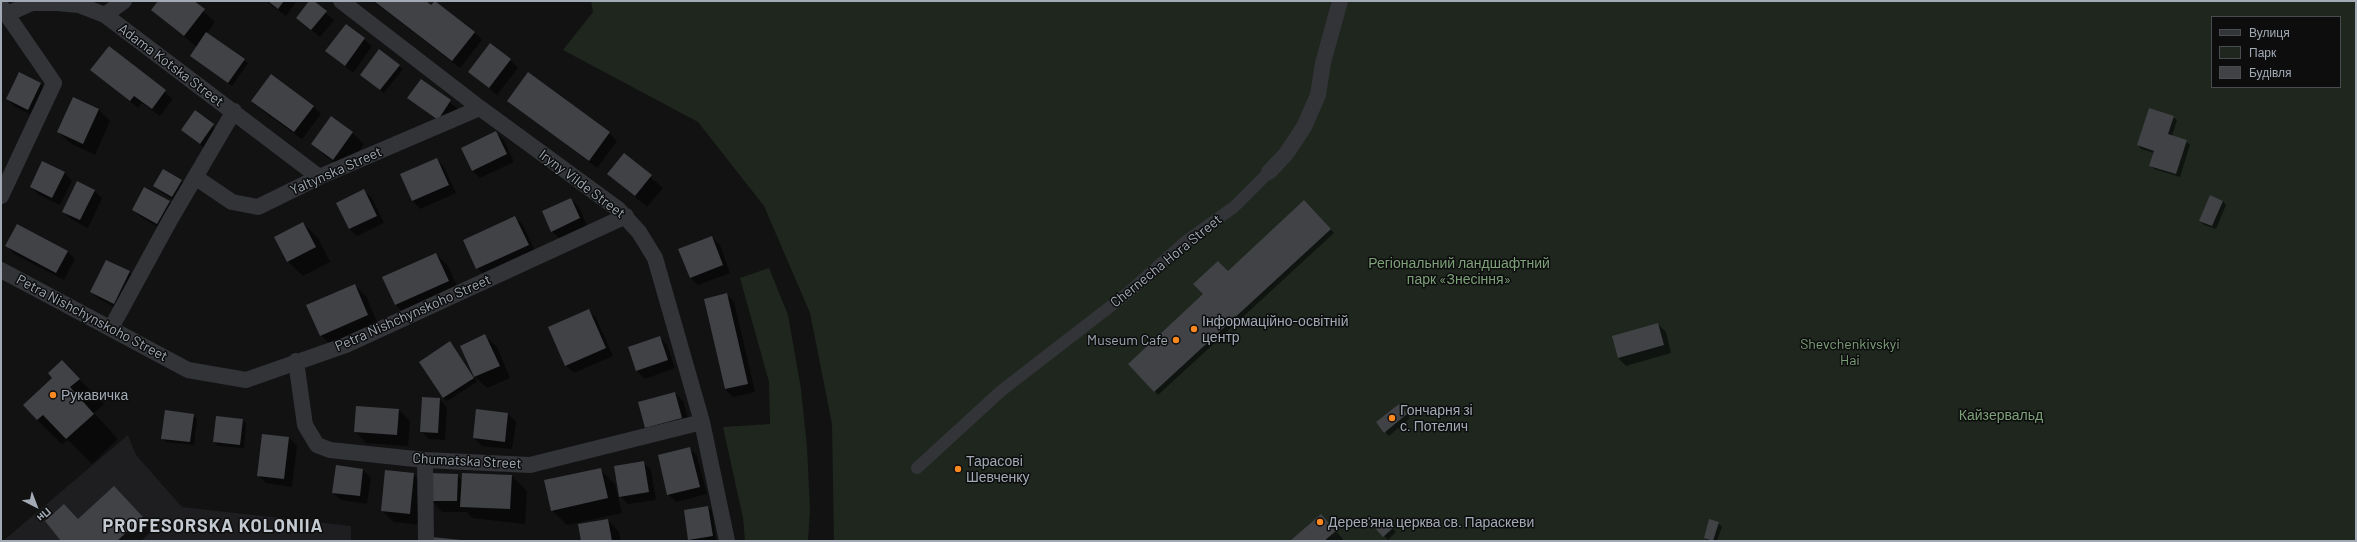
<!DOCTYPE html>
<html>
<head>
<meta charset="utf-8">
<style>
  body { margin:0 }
  #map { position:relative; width:2357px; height:542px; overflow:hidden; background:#121213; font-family:Barlow,sans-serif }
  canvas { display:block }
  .frame { position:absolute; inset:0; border:2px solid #a2abb5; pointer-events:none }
  .legend { position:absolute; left:2211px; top:16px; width:130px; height:72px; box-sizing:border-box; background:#0d0d0e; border:1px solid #494c51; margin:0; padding:5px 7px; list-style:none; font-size:12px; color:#a2abb5 }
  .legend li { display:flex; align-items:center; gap:8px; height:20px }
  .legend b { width:20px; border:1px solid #494c51 }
  .north { position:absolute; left:16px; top:486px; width:40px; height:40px; -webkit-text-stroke:3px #0d0d0e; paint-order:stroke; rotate:138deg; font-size:11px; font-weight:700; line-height:16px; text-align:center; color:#a2abb5 }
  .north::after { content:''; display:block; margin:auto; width:14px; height:18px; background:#a2abb5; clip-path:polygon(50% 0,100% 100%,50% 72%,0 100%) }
</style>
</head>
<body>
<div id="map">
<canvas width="2357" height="542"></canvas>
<div class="frame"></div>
<ul class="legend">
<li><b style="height:5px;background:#323438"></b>Вулиця</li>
<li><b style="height:11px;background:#1e261e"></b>Парк</li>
<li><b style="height:11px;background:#404246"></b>Будівля</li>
</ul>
<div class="north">Пн</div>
</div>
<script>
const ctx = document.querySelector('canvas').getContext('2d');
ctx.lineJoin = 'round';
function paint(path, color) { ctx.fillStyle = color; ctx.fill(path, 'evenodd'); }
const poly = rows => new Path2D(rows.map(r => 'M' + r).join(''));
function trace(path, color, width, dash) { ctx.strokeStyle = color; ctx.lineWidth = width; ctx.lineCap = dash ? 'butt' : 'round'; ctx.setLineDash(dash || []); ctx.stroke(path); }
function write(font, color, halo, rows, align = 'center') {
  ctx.font = font + ' Barlow,sans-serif'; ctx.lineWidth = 3; ctx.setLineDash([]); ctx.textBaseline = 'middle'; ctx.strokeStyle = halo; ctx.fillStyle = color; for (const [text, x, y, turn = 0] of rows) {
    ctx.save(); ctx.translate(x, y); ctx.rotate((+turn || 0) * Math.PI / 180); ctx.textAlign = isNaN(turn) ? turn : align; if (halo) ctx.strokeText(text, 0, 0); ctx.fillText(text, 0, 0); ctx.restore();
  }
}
const built = poly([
  [128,435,136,455,182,507,351,526,351,541,3,541]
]);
const green = poly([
  [591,1,2356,1,2356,541,834,541,832,424,810,313,764,206,698,122,563,50,593,12],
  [2212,17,2340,17,2340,87,2212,87],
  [769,268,788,315,801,389,807,447,810,509,808,541,745,541,743,518,723,427,770,424,769,382,740,278]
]);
const shadow = poly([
  [159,1,192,1,215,22,207,33,248,63,232,86,191,56,197,47,152,10],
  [266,1,297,1,286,16],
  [310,1,334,20,320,37,297,18],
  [373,1,424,1,474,32,482,40,460,68],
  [364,39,372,46,353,73,327,51],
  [109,47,173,99,160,116,142,103,138,108,114,88],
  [510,60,518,68,497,95,469,72],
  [399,66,403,69,384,93,364,78],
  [421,80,458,109,446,127,408,98],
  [41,84,48,91,36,117,15,107,7,99],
  [253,101,313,106,321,114,302,139,264,112],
  [509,101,609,133,617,141,597,168],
  [99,110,110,121,95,155,70,143,58,132],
  [195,112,221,133,208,151,182,130],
  [2173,117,2177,120,2172,136,2186,141,2190,145,2180,177,2154,169,2150,165,2154,153,2141,149,2138,145],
  [352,133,364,144,345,170,324,155,312,144],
  [496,133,504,140,514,162,480,178,472,170],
  [624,155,663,188,647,207,609,174],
  [436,159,444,167,456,193,420,209,413,201,401,175],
  [43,162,65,173,72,181,60,205,39,195,31,187],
  [163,170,182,181,189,189,180,204,162,193,154,186],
  [94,191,102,198,88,228,71,219,63,212],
  [364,191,372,198,384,223,357,236,349,229],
  [571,199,579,207,587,226,560,239,552,231],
  [1304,201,1334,233,1158,395,1129,364],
  [2223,201,2226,205,2216,229,2204,225,2200,221],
  [170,202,177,209,165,231,141,217,133,210],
  [515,217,523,225,536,253,485,276,477,268],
  [303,223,318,238,330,262,303,276,288,262,276,237],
  [712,237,720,245,730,273,698,285,690,277],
  [7,246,67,251,75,259,64,280,14,254],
  [436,254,448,266,460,293,407,316,395,304],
  [107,261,129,272,137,280,122,311,99,299,91,292],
  [354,285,366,296,379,327,332,347,321,335],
  [726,294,734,302,755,392,733,397,725,389,705,299],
  [589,311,596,318,613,356,574,373,566,366],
  [1658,324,1666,332,1671,353,1626,366,1618,358],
  [485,336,497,347,510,378,487,388,475,377,477,382,447,401,443,398,450,342,473,376],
  [659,337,667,345,675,368,645,379,637,371,629,348],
  [62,362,104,404,94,413,118,439,92,464,68,440,62,444,37,420],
  [675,393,683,401,690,425,646,428,639,403],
  [439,399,447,407,445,440,429,439,421,431],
  [1402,409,1410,418,1389,436,1385,432],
  [399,410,410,421,408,446,366,443,355,431],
  [477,410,508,414,516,422,512,449,482,446,474,438],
  [193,415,197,419,194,445,166,442,162,438],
  [243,420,246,423,244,448,218,446,214,442],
  [263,435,289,438,297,446,292,487,266,483,258,475],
  [689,448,697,456,707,494,676,502,668,494],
  [643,462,651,470,656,500,628,504,620,496],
  [600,469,615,484,622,513,567,525,552,510],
  [363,470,371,478,367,504,341,500,333,493],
  [413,474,425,485,421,525,394,522,382,511],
  [457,475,462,480,512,476,527,491,525,524,472,518,467,512,442,512,431,500],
  [114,487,154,529,141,541,62,541,64,505,79,520],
  [708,507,712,511,716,540,691,541,689,540],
  [608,520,619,532,621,541,582,541],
  [1328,523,1343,539,1340,541,1292,541],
  [1388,523,1396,532,1388,540,1376,527],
  [1718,523,1722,527,1717,541,1708,541,1705,538]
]);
const building = poly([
  [158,1,194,1,205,9,184,36,151,10],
  [268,1,284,1,278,9],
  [309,1,314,1,327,11,311,30,296,18],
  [374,1,426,1,431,5,435,1,475,32,452,61],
  [346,24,365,38,345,66,325,51],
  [206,32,245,59,228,83,190,56],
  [490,43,511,59,489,88,468,72],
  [109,46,166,90,152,109,134,96,130,101,90,70],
  [379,49,400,65,380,90,360,75],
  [19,72,41,83,28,110,6,99],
  [528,72,610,132,589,161,507,101],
  [271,74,314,106,294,132,251,101],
  [421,79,451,100,438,120,407,98],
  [73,97,99,109,83,144,57,132],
  [2149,108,2174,116,2168,134,2187,140,2176,174,2149,166,2154,151,2137,145],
  [195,110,214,124,200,144,181,130],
  [331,116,353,132,333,160,311,144],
  [496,131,507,154,472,171,461,148],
  [624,153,652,175,635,196,607,174],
  [437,158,449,185,412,201,400,174],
  [42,161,65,172,52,198,30,187],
  [163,169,182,180,172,197,153,186],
  [77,181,95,190,80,220,62,212],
  [144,187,170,201,157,224,132,210],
  [364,189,377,216,349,229,336,203],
  [2210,195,2223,201,2212,226,2199,221],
  [571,198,580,218,551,232,542,211],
  [1304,200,1331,229,1154,392,1128,364,1203,294,1193,284,1218,261,1228,271],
  [515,216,529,245,476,269,463,240],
  [303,222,316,247,287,262,274,237],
  [17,224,68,251,56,273,5,246],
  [712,236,723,265,690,278,678,249],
  [436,253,449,281,395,305,382,277],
  [106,260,130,271,114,304,90,292],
  [355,284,368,315,320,336,306,305],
  [727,293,748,384,725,389,704,299],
  [589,309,606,348,565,366,548,327],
  [1658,323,1664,345,1618,358,1612,336],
  [485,334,500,366,474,377,460,346],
  [660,336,668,360,636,371,628,347],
  [450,341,474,378,443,398,419,362],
  [62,360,80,379,70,387,94,414,66,439,43,415,37,420,23,405,52,378,48,373],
  [675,392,682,418,645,428,638,402],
  [422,397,440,398,438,433,420,432],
  [1399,404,1407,414,1384,433,1376,422],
  [356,406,399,409,397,435,354,432],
  [476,409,508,413,505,442,473,438],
  [165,410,194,414,190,442,161,439],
  [216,416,243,419,240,445,213,442],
  [262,434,289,437,284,479,257,476],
  [690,447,700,487,667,495,658,455],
  [644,461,649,492,619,497,614,466],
  [336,465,363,469,360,496,332,493],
  [601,468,608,498,551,511,544,480],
  [385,470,414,473,410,514,381,511],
  [430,473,458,474,457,501,430,501],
  [462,473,512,475,510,509,460,507],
  [114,486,143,517,117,541,61,541,45,521,64,504,78,519],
  [708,506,713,536,688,540,684,510],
  [1321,514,1336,531,1324,541,1290,541],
  [1385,518,1393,528,1383,537,1374,527],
  [608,519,612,541,581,541,578,524],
  [1709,519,1719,522,1713,541,1704,538],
  [432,537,461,540,461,541,431,541]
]);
const pedestrian = poly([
  [917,468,1001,391,1129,292,1185,242,1234,207,1269,172]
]);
const minor = poly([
  [341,1,480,108,618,209,639,232,655,258,702,422,727,541],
  [1,6,54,83,1,196],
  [7,14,32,3,56,3,79,5,105,15,319,177],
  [105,15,124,1],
  [1269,172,1286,154,1304,127,1318,95,1323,63,1340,1],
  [195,177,232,202,258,207,319,177,480,108],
  [1,270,188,370,246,380,346,345,626,216],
  [111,328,170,220,234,111],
  [296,361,305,425,317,445,330,450,425,460,530,465,702,422],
  [425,460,426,541]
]);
const markers = [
  [1194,329,4,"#fb8922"],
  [1176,340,4,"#fb8922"],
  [53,395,4,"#fb8922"],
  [1392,418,4,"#fb8922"],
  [958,469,4,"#fb8922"],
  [1320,522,4,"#fb8922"]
];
const streetNames = [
  ["Adama Kotska Street",171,65,37],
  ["Yaltynska Street",336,171,-24],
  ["Iryny Vilde Street",582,184,37],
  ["Chernecha Hora Street",1166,261,-39],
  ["Petra Nishchynskoho Street",413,313,-24],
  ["Petra Nishchynskoho Street",92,318,28],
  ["Chumatska Street",467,461,3]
];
const parkNames = [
  ["Регіональний ландшафтний",1459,263],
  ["парк «Знесіння»",1459,279],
  ["Shevchenkivskyi",1850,344],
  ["Hai",1850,360],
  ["Кайзервальд",2001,415]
];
const poiNames = [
  ["Інформаційно-освітній",1202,321],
  ["центр",1202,337],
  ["Museum Cafe",1168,340,"right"],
  ["Рукавичка",61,395],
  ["Гончарня зі",1400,410],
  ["с. Потелич",1400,426],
  ["Тарасові",966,461],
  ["Шевченку",966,477],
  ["Дерев'яна церква св. Параскеви",1328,522]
];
const districtNames = [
  ["PROFESORSKA KOLONIIA",213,526]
];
paint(built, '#1e1e20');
paint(green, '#1e261e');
paint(shadow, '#0007');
paint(building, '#404246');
trace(pedestrian, '#323438', 12);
trace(minor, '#323438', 16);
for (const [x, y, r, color] of markers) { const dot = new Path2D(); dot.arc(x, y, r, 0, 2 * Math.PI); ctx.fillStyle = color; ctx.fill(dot); trace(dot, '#0d0d0e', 1.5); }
write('14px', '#a2abb5', '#0d0d0e', streetNames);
write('14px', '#7da178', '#0d0d0e', parkNames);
write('14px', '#a2abb5', '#0d0d0e', poiNames, 'left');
ctx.letterSpacing = '1px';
write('bold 18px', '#c3c9d0', '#0d0d0e', districtNames);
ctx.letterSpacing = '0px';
</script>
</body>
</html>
